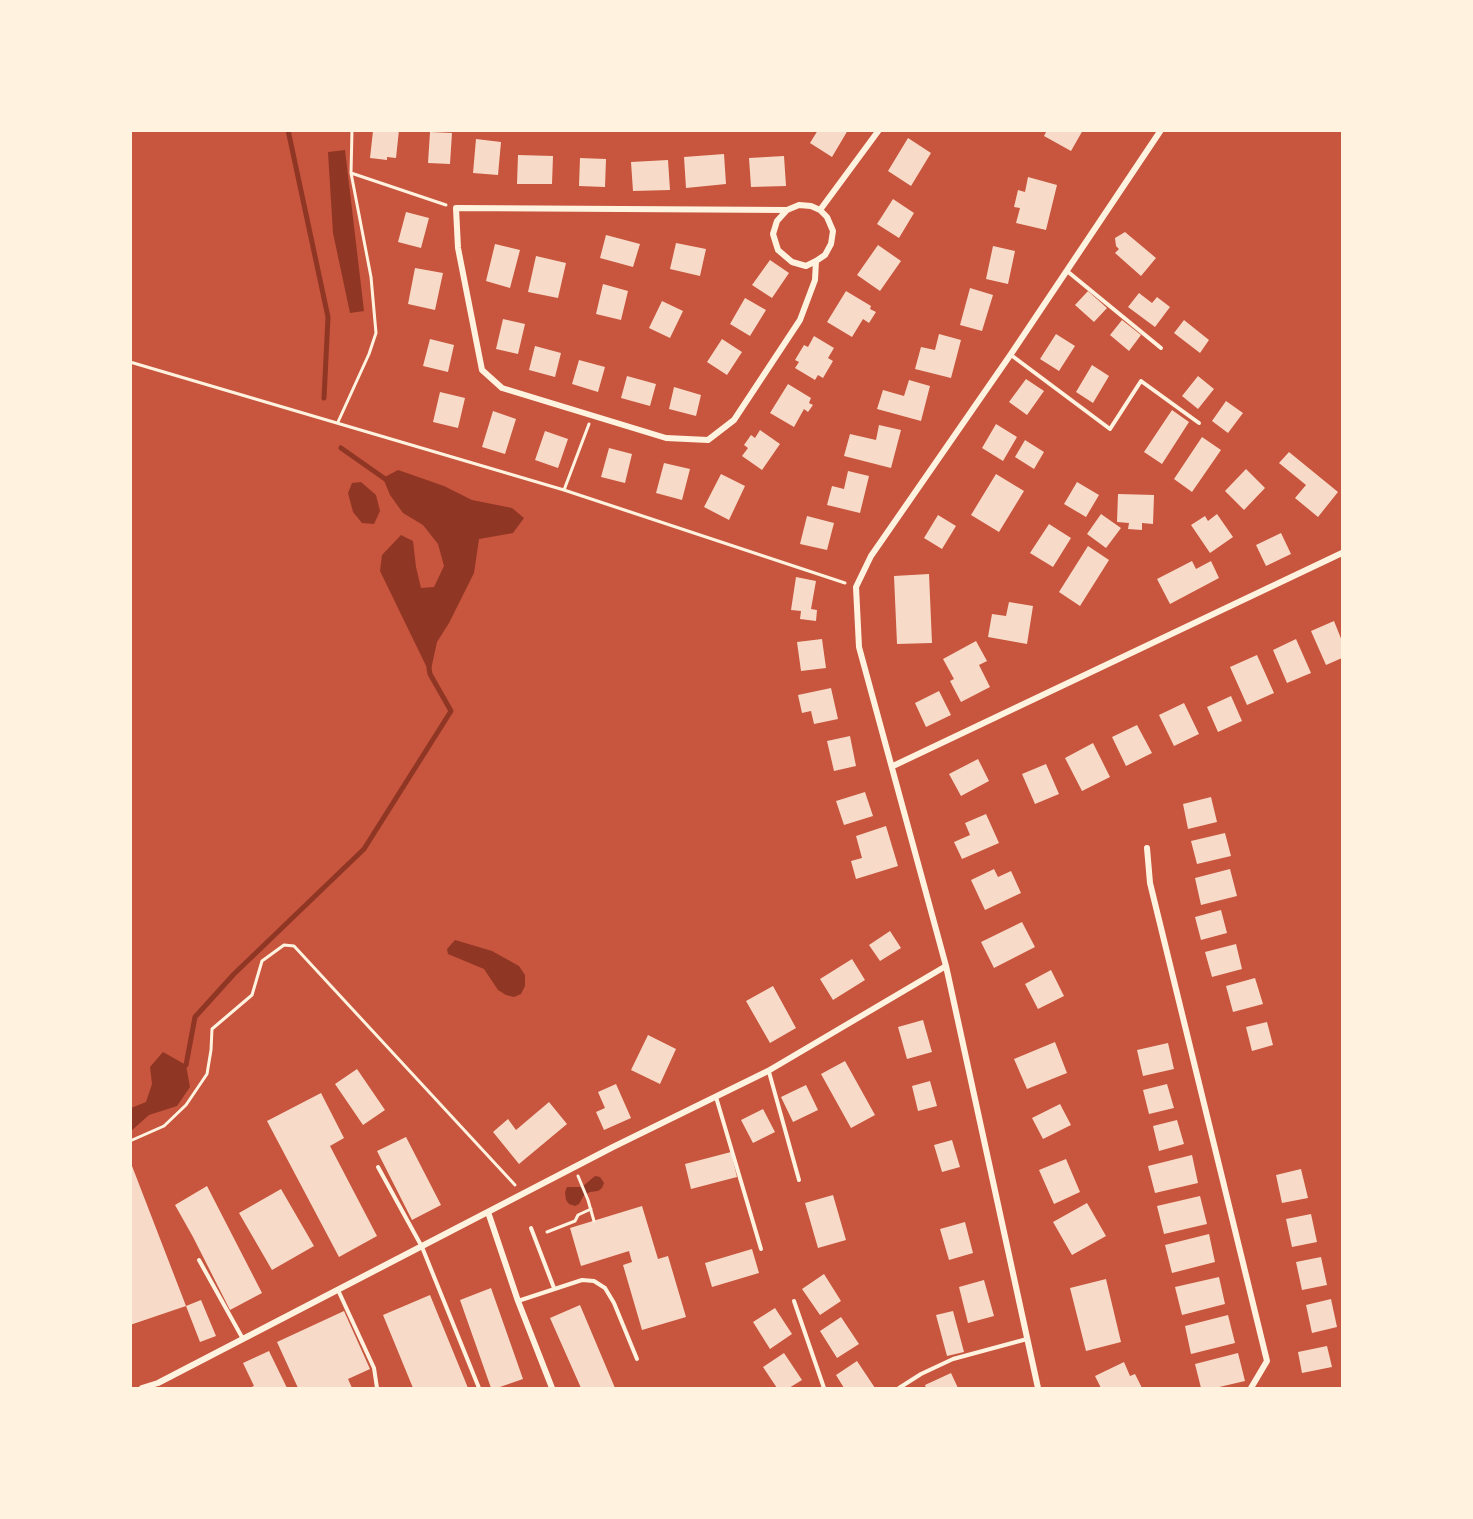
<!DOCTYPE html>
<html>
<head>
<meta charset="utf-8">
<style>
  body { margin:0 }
  #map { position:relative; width:1473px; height:1519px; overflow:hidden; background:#c8553d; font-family:Quicksand,sans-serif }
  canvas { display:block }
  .frame { position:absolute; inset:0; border:132px solid #fff3e0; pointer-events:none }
</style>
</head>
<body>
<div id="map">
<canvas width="1473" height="1519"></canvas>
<div class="frame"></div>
</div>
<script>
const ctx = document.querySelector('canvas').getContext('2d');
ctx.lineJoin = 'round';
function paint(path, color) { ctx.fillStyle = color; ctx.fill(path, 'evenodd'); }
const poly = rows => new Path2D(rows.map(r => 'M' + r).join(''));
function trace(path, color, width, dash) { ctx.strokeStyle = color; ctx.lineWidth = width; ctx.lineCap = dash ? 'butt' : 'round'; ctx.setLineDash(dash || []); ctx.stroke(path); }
const water = poly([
  [345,150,364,311,350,313,333,233,328,152],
  [398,470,444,486,472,500,512,508,524,518,513,533,479,539,474,573,449,623,437,642,430,674,380,571,382,555,401,535,413,541,416,567,421,588,434,587,444,566,438,544,423,525,403,513,390,495,383,478],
  [361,482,376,495,380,511,374,524,362,523,353,512,348,493,352,483],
  [455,940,492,951,519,966,525,975,525,986,521,994,514,997,506,995,498,990,484,969,448,954,447,949],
  [163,1052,186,1065,190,1087,177,1106,149,1115,131,1131,131,1108,146,1102,152,1084,150,1067],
  [595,1176,600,1177,604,1183,602,1188,598,1191,590,1192,584,1195,579,1204,575,1206,569,1204,566,1200,565,1192,567,1187,582,1187]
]);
const stream = poly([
  [288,130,328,317,324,398],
  [341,448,388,481],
  [186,1065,195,1017,234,974,364,849,451,711,430,674,429,668]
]);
const building = poly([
  [379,130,399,130,396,158,387,157,387,160,370,158,373,131],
  [818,130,848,130,832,157,810,143],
  [1047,130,1083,130,1071,151,1044,136],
  [430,132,452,133,450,164,428,163],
  [908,138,931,153,911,186,888,171],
  [476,139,501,142,498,175,473,173],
  [724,154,726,184,686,188,684,157],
  [518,155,553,156,552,184,517,184],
  [784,156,786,186,751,187,749,158],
  [580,158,606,159,605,187,579,186],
  [668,160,670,190,633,191,631,162],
  [1028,177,1057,185,1046,230,1016,223,1020,208,1014,207,1018,190,1025,192],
  [893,199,914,213,899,238,877,224],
  [406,212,429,218,421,248,398,242],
  [1125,232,1156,258,1141,276,1115,253,1119,249,1116,246,1115,238],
  [606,235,640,244,633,267,600,258],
  [676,243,706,249,700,276,670,269],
  [495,244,520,250,510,288,486,281],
  [878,245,901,261,880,291,857,275],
  [993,246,1015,251,1008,284,986,279],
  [536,256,566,263,558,298,528,292],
  [770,260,789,273,772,298,752,285],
  [415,268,443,273,435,310,408,304],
  [603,284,628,291,621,320,596,314],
  [970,288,993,295,982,331,960,325],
  [846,291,871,306,870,309,876,312,869,323,863,319,852,337,827,322],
  [1088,291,1107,308,1094,322,1075,305],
  [1139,293,1152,303,1157,297,1170,307,1155,327,1128,307],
  [745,298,766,310,750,336,730,324],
  [662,301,683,311,670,338,649,328],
  [503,319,525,324,518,354,496,349],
  [1122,320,1141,335,1129,351,1110,335],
  [1184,320,1209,340,1200,353,1174,333],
  [939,334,961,340,951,378,915,369,921,347,935,350],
  [1056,334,1075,346,1059,371,1040,359],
  [814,336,834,348,828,358,833,361,823,378,818,375,815,380,795,368,799,362,795,360,804,345,808,347],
  [430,339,454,345,448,372,423,366],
  [722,339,742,352,727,375,707,362],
  [535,346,561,353,555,377,529,370],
  [579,360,605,367,598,392,572,384],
  [1092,365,1109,376,1093,403,1076,392],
  [627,376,656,384,650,406,621,398],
  [1198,376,1214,389,1198,409,1182,396],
  [1026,379,1044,391,1027,415,1009,402],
  [909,380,930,386,921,421,877,409,883,390,904,396],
  [788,384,811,398,809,403,813,405,808,412,804,409,794,427,770,413],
  [674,387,701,395,696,416,669,409],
  [440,392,465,398,458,428,433,422],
  [1226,401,1243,413,1228,433,1212,421],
  [1172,410,1189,422,1162,464,1144,452],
  [493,411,516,419,505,454,482,447],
  [996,424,1017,437,1003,461,982,448],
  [879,425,901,430,891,468,844,456,850,434,876,440],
  [760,430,780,444,762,470,742,456,748,448,744,445,751,435,755,438],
  [545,431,568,439,558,468,535,460],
  [1202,437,1221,450,1192,492,1174,479],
  [1025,440,1044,452,1034,469,1015,457],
  [609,448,632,454,625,483,601,477],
  [1289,452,1338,492,1318,517,1295,498,1306,485,1279,463],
  [664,463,690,469,682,500,656,493],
  [1246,469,1265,488,1244,510,1225,491],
  [848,471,869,476,860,513,827,505,832,486,844,489],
  [721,474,745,486,729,520,704,507],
  [996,474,1024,491,999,532,971,515],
  [1077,482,1099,495,1086,517,1064,504],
  [1118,494,1154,495,1153,524,1142,523,1142,530,1128,529,1129,523,1117,522],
  [1101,514,1121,528,1106,548,1087,534],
  [1217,514,1233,537,1210,553,1191,525,1205,516,1208,521],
  [938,515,956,526,942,549,924,538],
  [807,516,834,523,827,550,800,544],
  [1049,524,1071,538,1053,567,1030,553],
  [1281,533,1291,554,1266,566,1256,545],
  [1088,546,1109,560,1080,606,1059,592],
  [1192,561,1196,569,1211,561,1219,578,1170,604,1157,579],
  [929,574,932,643,897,644,894,576],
  [796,577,816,581,811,609,817,610,816,621,800,619,801,611,791,610],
  [1009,602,1033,606,1027,644,988,637,992,614,1006,616],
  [1334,621,1342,641,1342,658,1326,665,1311,631],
  [822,639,826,668,801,671,797,642],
  [1296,639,1311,673,1287,683,1273,650],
  [976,641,987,661,979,665,990,687,961,702,950,681,954,679,943,659],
  [1257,655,1274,693,1247,705,1230,667],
  [831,688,838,719,814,724,811,711,802,713,798,695],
  [939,691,951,715,926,727,915,703],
  [1231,696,1242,721,1218,732,1207,707],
  [1184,703,1199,734,1174,746,1159,715],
  [1137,725,1152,753,1126,766,1112,737],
  [850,736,856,766,834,771,827,741],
  [1093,743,1110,777,1082,791,1065,758],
  [978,759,989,781,961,796,949,774],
  [1046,764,1059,794,1035,804,1022,774],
  [865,792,873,816,844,825,836,801],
  [1211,797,1217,822,1188,829,1183,804],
  [986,814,999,843,962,859,954,842,970,835,965,823],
  [886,826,898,866,856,879,851,861,862,858,856,836],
  [1225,833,1231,856,1197,864,1191,841],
  [994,869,998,877,1011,871,1021,893,985,910,971,880],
  [1230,869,1237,896,1201,905,1195,878],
  [1221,910,1227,933,1201,940,1195,917],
  [1022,922,1035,947,994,968,981,942],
  [890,931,901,948,880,961,869,945],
  [1236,944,1242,969,1212,977,1205,952],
  [852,959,865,980,833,1000,820,979],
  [1051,970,1064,996,1038,1009,1025,984],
  [1255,978,1263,1004,1233,1012,1226,986],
  [773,986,796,1028,770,1043,746,1001],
  [923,1020,932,1052,907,1059,898,1027],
  [1267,1022,1273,1045,1252,1051,1246,1027],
  [648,1035,676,1049,660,1084,631,1070],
  [1055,1042,1067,1073,1027,1089,1014,1059],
  [1168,1043,1174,1069,1143,1076,1137,1050],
  [845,1061,875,1115,851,1128,821,1074],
  [357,1069,385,1110,363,1125,335,1084],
  [930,1081,937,1106,918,1111,912,1086],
  [616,1084,631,1118,604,1130,596,1112,605,1108,598,1092],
  [1167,1084,1174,1108,1149,1114,1143,1090],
  [806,1085,818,1110,793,1122,781,1097],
  [321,1093,344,1138,330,1146,377,1236,339,1257,267,1121],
  [549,1102,567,1124,519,1164,493,1132,508,1119,516,1130],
  [1060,1104,1071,1125,1043,1139,1032,1118],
  [763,1109,775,1132,753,1143,741,1120],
  [1177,1120,1184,1144,1159,1151,1153,1126],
  [406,1137,441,1205,412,1220,377,1151],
  [952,1140,960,1167,942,1172,934,1145],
  [731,1152,737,1177,691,1189,685,1164],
  [1192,1155,1198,1183,1155,1193,1148,1166],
  [1066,1159,1080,1192,1054,1204,1039,1170],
  [130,1166,132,1166,186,1306,130,1325],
  [1301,1169,1308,1198,1282,1203,1276,1175],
  [207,1186,262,1293,230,1310,193,1237,175,1205],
  [281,1189,314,1246,272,1270,239,1213],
  [833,1195,846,1240,818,1248,805,1203],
  [1200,1196,1207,1224,1164,1234,1157,1206],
  [1087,1203,1106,1236,1072,1255,1053,1222],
  [642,1206,658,1259,668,1256,686,1317,642,1330,623,1265,632,1262,629,1251,581,1266,570,1228],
  [1311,1214,1317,1242,1292,1247,1286,1219],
  [965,1222,973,1253,949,1260,940,1229],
  [1209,1234,1215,1262,1172,1273,1165,1245],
  [752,1249,759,1273,712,1287,705,1263],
  [1321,1257,1327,1285,1302,1290,1296,1262],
  [824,1274,841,1301,820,1315,802,1289],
  [1219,1277,1225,1304,1182,1315,1175,1287],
  [1106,1279,1121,1342,1086,1351,1070,1288],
  [984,1280,994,1316,968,1323,959,1287],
  [491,1288,523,1379,497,1388,491,1388,460,1300],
  [430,1295,468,1388,413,1388,383,1315],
  [1331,1299,1337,1327,1312,1333,1306,1305],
  [201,1300,216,1336,200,1342,186,1306],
  [580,1305,615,1388,581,1388,550,1318],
  [775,1308,792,1334,770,1349,753,1322],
  [344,1311,370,1369,348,1379,352,1388,298,1388,277,1342],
  [953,1311,964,1352,947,1356,936,1315],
  [1228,1315,1235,1343,1191,1354,1185,1326],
  [841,1317,859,1344,837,1358,820,1331],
  [1327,1346,1332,1367,1302,1373,1298,1352],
  [269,1351,287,1388,249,1388,254,1386,243,1363],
  [784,1353,802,1380,789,1388,777,1388,763,1367],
  [1238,1353,1245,1381,1215,1388,1201,1388,1195,1364],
  [857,1361,875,1388,844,1388,836,1375],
  [1124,1362,1130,1376,1135,1374,1142,1388,1101,1388,1095,1376],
  [951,1373,958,1388,926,1388,925,1385]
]);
const path = poly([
  [352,130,351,173,446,205],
  [130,362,564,490,845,583],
  [338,422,369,354,376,333,371,277,351,173],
  [564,490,589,424],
  [130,1141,164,1126,186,1105,207,1074,211,1050,212,1029,252,995,262,961,284,945,294,946,515,1185],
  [578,1176,588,1200,594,1221],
  [547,1232,575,1221,578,1215,591,1209]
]);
const service = poly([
  [1067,271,1161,348],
  [1011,355,1110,429,1141,381,1199,423],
  [769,1072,799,1180],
  [716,1097,761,1249],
  [378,1167,422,1247,479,1388],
  [531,1228,554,1288],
  [199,1260,243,1339],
  [338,1290,374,1368,377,1388],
  [518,1301,582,1280,594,1281,605,1288,614,1303,637,1359],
  [794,1301,824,1388],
  [899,1388,921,1374,953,1359,1027,1339]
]);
const minor = poly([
  [799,205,811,206,820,210,827,217,833,231,831,244,825,255,816,261,806,266,792,262,778,250,773,234,777,221,787,210,799,205],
  [787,210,456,208,458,248,482,370,502,388,666,438,708,440,734,420,800,320,815,280,816,261],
  [820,210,879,130],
  [893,766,1342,553],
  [1147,848,1150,883,1267,1361,1251,1388],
  [488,1212,518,1301,552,1388],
  [142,1388,158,1383,613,1147,768,1071,946,966],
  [1038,1388,946,966,859,647,856,587,871,556,1011,354,1161,130]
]);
paint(water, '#8f3625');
trace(stream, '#8f3625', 5);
paint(building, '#f7dbc8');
trace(path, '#fff3e0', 3);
trace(service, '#fff3e0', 4);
trace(minor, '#fff3e0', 6);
</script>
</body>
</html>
